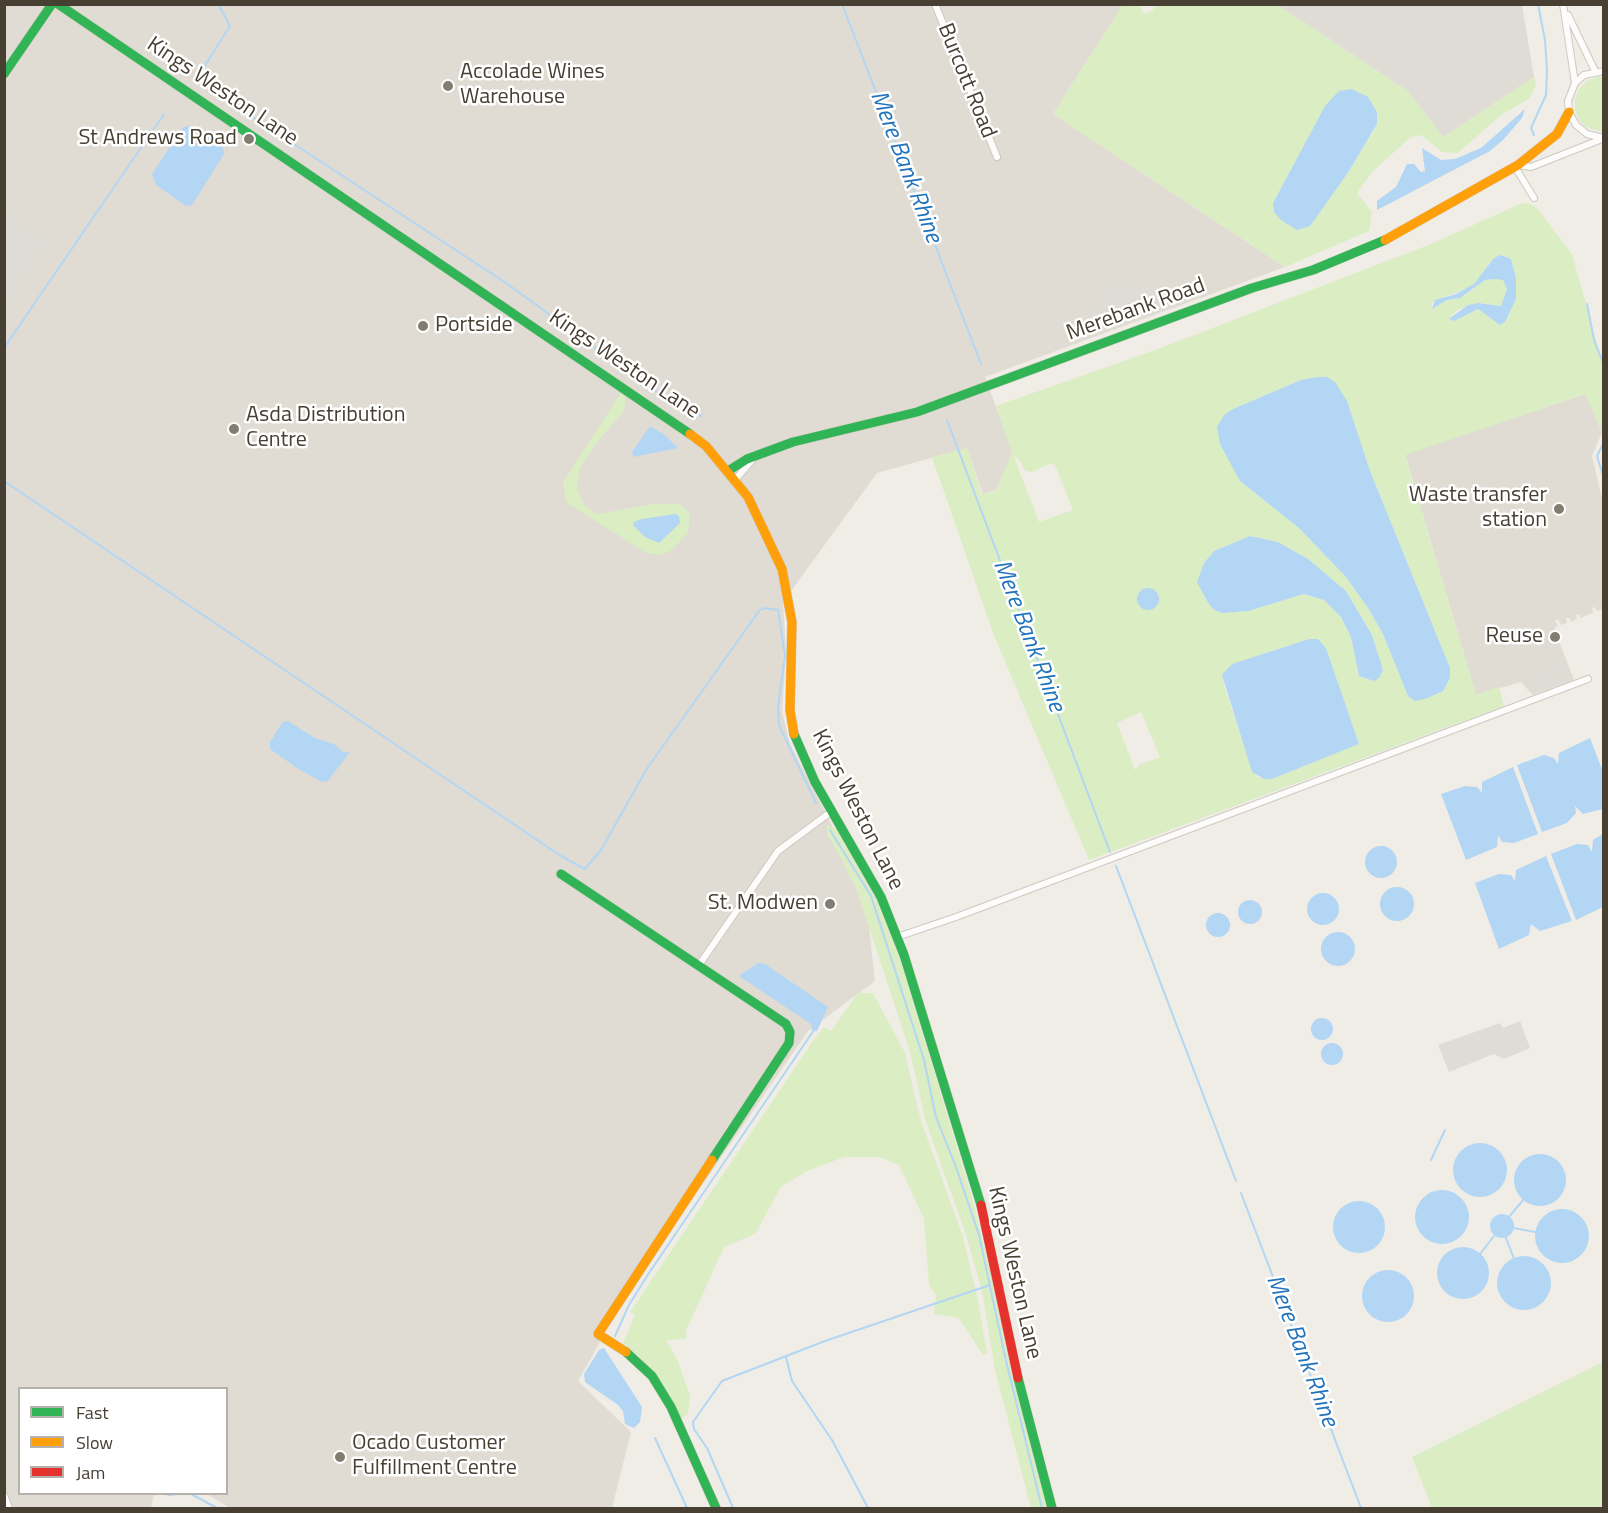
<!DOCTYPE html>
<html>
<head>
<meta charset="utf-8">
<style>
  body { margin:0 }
  #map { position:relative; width:1608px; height:1513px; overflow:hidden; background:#f0ede6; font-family:"Titillium Web",sans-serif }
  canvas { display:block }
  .frame { position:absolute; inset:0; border:6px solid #463f32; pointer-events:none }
  .legend { position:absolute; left:18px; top:1387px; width:210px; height:108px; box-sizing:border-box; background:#fff; border:2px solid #b5b2ad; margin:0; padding:8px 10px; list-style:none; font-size:18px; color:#463f32 }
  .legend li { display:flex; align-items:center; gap:12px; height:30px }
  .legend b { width:30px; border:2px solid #b5b2ad }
</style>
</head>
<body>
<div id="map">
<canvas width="1608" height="1513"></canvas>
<div class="frame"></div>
<ul class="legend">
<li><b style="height:8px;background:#30b455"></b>Fast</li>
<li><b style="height:8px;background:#ff9f0a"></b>Slow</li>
<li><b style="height:8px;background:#e5322d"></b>Jam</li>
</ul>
</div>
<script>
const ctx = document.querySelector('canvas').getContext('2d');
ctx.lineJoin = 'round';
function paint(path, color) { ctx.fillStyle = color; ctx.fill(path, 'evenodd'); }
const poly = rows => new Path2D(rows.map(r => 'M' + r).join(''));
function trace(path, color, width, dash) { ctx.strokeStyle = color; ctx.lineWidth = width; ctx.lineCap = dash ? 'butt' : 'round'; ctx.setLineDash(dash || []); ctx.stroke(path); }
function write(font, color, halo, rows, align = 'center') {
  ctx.font = font + ' "Titillium Web",sans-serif'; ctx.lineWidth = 5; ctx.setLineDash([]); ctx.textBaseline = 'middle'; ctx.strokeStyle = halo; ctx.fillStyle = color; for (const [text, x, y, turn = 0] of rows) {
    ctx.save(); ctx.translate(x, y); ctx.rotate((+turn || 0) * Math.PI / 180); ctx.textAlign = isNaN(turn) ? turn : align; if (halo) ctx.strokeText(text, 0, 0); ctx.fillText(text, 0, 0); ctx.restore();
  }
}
const industrial = poly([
  [5,5,1123,5,1053,114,1285,267,985,377,1013,453,996,490,983,494,967,448,877,473,783,602,786,652,782,712,790,744,865,890,875,981,808,1031,626,1296,578,1381,631,1432,612,1508,230,1508,207,1494,226,1494,226,1388,20,1388,20,1494,154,1494,151,1508,5,1508],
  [1586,394,1602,432,1592,456,1603,503,1604,609,1597,611,1595,607,1592,608,1593,613,1580,618,1579,614,1576,615,1577,619,1571,622,1569,618,1566,618,1567,623,1561,625,1558,619,1555,620,1558,626,1554,628,1574,680,1533,695,1521,682,1476,695,1405,454]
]);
const green = poly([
  [1123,5,1140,5,1144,14,1152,11,1156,5,1278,5,1408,91,1443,137,1534,77,1536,85,1530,98,1501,115,1458,153,1442,152,1421,135,1411,137,1372,172,1357,193,1372,212,1369,231,1285,267,1053,114],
  [1368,97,1377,112,1374,131,1349,171,1309,226,1273,203,1325,106],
  [1597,77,1603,77,1603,132,1586,127,1579,120,1575,110,1575,99,1579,89,1587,81],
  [1528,203,1536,207,1572,254,1603,365,1603,433,1585,394,1405,455,1476,695,1499,687,1504,706,1089,860,993,633,932,457,967,448,982,494,996,491,1012,453,996,406,1158,349,1431,244,1520,204],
  [1504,255,1511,259,1516,278,1516,299,1505,322,1500,325,1478,309,1454,321,1451,316,1459,309,1478,303,1501,306,1507,289,1503,280,1494,279,1485,280,1464,296,1447,300,1433,309,1431,304,1435,300,1469,288,1483,276,1489,263],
  [1301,380,1347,401,1370,471,1450,668,1450,678,1443,691,1428,698,1408,696,1383,634,1368,608,1346,577,1299,528,1240,481,1233,409],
  [1014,457,1018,458,1025,471,1032,472,1051,463,1055,465,1073,510,1039,522],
  [1250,536,1278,542,1308,559,1346,591,1372,635,1374,681,1359,676,1351,637,1341,617,1324,600,1304,594,1248,611,1224,613,1214,610,1208,603,1203,595,1204,563,1214,551],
  [1309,639,1318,639,1326,648,1359,744,1272,779,1257,777,1252,771,1223,682,1232,664],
  [1141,712,1160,757,1139,765,1135,770,1117,723],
  [621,393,626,395,624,411,595,445,580,468,577,489,584,505,598,514,653,504,679,504,684,507,690,515,688,533,672,550,661,555,646,553,566,502,563,482],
  [826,825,837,829,874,891,892,933,972,1197,1049,1508,1031,1508,995,1370,982,1291,966,1235,925,1119,910,1052,858,894,843,862,828,836],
  [858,993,873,993,905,1053,920,1118,963,1237,977,1296,987,1353,983,1355,959,1318,934,1314,936,1295,929,1285,924,1219,899,1165,879,1157,844,1157,807,1171,781,1187,755,1234,724,1247,686,1331,686,1339,666,1340,677,1359,690,1396,688,1414,680,1419,641,1358,623,1343,635,1315,630,1312,815,1038,824,1027,831,1031],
  [1603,1362,1603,1508,1432,1508,1412,1457]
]);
const parking = poly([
  [1278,5,1522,5,1534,77,1443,137,1408,91],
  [5,210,51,241,5,309],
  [1112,278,1118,283,1125,281,1137,289,1146,286,1153,287,1159,293,1160,305,1156,310,1104,329,1092,321,1090,312],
  [1562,652,1570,674,1563,677,1564,682,1535,693,1533,688,1528,690,1525,682,1530,680,1528,675,1547,668,1542,660],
  [1520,1021,1530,1048,1504,1059,1494,1054,1449,1072,1438,1045,1500,1023,1503,1028]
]);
const water = poly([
  [1352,89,1368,97,1377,112,1377,124,1349,171,1313,222,1310,226,1297,230,1281,220,1274,212,1273,203,1325,106,1339,91],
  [1525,109,1522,118,1503,140,1490,151,1377,210,1377,201,1396,187,1407,164,1414,164,1421,172,1425,171,1422,148,1441,160,1455,159,1481,148],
  [192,126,213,140,223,148,224,154,192,205,186,206,156,185,152,174,183,127],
  [1501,255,1511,259,1516,278,1516,299,1505,322,1500,325,1478,309,1454,321,1449,319,1468,305,1478,303,1501,306,1507,289,1503,280,1494,279,1485,280,1460,298,1447,300,1432,309,1435,300,1456,294,1474,284,1494,258],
  [1317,377,1327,377,1335,382,1347,401,1370,471,1450,668,1450,678,1443,691,1428,698,1415,701,1408,696,1383,634,1368,608,1346,577,1299,528,1240,481,1220,444,1217,427,1224,415,1233,409,1301,380],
  [650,426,666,436,678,448,633,457,632,452],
  [675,514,679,516,680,523,659,543,645,537,633,525,634,522,642,519],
  [1250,536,1278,542,1308,559,1346,591,1372,635,1383,670,1379,678,1374,681,1359,676,1351,637,1341,617,1324,600,1304,594,1248,611,1223,613,1214,610,1208,603,1197,582,1204,563,1214,551],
  '1137 599a11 11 0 1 1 22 0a11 11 0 1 1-22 0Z',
  [1309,639,1318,639,1326,648,1359,744,1272,779,1264,779,1252,772,1222,675,1232,664],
  [288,721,315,738,334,744,343,752,350,752,327,782,320,781,297,768,270,749,270,742,283,722],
  [1590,738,1603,772,1603,809,1583,814,1575,806,1576,813,1567,823,1542,832,1517,765,1544,755,1554,758,1558,764,1559,753],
  [1513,767,1538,834,1514,843,1502,842,1498,835,1497,847,1466,860,1441,794,1465,786,1477,787,1482,793,1482,782],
  [1603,834,1603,907,1576,920,1551,854,1577,844,1588,845,1592,852,1593,840],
  '1365 862a16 16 0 1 1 32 0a16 16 0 1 1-32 0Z',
  [1546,856,1572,921,1540,931,1531,924,1529,935,1499,949,1475,883,1499,874,1511,875,1515,881,1516,870],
  '1380 904a17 17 0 1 1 34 0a17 17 0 1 1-34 0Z',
  '1307 909a16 16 0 1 1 32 0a16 16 0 1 1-32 0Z',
  '1238 912a12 12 0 1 1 24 0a12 12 0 1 1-24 0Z',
  '1206 925a12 12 0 1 1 24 0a12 12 0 1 1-24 0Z',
  '1321 949a17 17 0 1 1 34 0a17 17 0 1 1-34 0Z',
  [758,963,765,964,828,1007,817,1031,812,1030,811,1024,739,976],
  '1311 1029a11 11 0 1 1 22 0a11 11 0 1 1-22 0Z',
  '1321 1054a11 11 0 1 1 22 0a11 11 0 1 1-22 0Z',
  '1453 1170a27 27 0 1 1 54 0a27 27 0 1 1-54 0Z',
  '1514 1180a26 26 0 1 1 52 0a26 26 0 1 1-52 0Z',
  '1415 1217a27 27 0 1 1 54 0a27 27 0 1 1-54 0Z',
  '1333 1227a26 26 0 1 1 52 0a26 26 0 1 1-52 0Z',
  '1535 1236a27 27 0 1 1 54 0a27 27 0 1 1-54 0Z',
  '1490 1226a12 12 0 1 1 24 0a12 12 0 1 1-24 0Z',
  '1437 1273a26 26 0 1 1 52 0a26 26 0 1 1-52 0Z',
  '1497 1283a27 27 0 1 1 54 0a27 27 0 1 1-54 0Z',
  '1362 1296a26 26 0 1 1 52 0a26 26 0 1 1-52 0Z',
  [604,1348,642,1407,640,1422,634,1428,625,1424,623,1411,618,1405,585,1382,584,1374,599,1350]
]);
const stream = poly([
  [218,4,230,26,201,72,201,83,506,283,655,391,701,416],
  [842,4,981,364],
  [1534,135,1531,128,1546,95,1547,71,1545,40,1538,4],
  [1587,304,1594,340,1604,365],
  [4,348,164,114],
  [947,420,1110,852],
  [1604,442,1597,456,1604,479],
  [4,481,561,856,585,869,601,850,646,770,759,611,764,608,778,610,785,656,778,706,779,725,816,803],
  [830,830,871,896,924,1060,936,1117,956,1167,979,1235,1006,1361,1042,1508],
  [1116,866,1236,1181],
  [1431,1160,1445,1130],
  [1241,1193,1361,1508],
  [1509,1217,1523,1200],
  [1514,1228,1535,1232],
  [1506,1238,1514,1259],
  [1480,1254,1494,1236],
  [615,1336,629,1305,647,1276,814,1030],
  [786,1357,792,1381,832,1440,868,1508],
  [655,1438,687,1508],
  [191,1494,217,1508],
  [168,1495,180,1494],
  [733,1508,707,1448,694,1429,693,1422,722,1381,825,1341,990,1285]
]);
const street = poly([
  [935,4,997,157],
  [1563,4,1575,83],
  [1568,15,1595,71],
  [1603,138,1587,134,1576,125,1569,112,1568,101,1575,83,1584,75,1604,71],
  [1518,165,1531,167,1602,139],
  [1515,167,1534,198],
  [735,480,753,459],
  [897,937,956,917,1588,679],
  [699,965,778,851,832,811],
  [4,1495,9,1508]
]);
const fast = poly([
  [58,4,690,434],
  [4,74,52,4],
  [728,471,747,459,793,442,917,412,1252,288,1313,270,1385,240],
  [794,734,815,782,881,897,904,955,981,1205],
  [561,874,786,1024,790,1032,789,1043,712,1160],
  [626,1352,652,1376,671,1407,716,1508],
  [1018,1378,1052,1508]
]);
const slow = poly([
  [1385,240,1518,165,1557,134,1569,112],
  [690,434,706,446,748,497,782,569,792,622,790,710,794,734],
  [626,1352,598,1334,712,1160]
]);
const jam = poly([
  [981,1205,1018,1378]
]);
const markers = [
  [448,86,6,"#827c71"],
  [249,139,6,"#827c71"],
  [423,326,6,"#827c71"],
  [234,429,6,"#827c71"],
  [1559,509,6,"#827c71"],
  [1555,637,6,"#827c71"],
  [830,904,6,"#827c71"],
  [340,1457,6,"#827c71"]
];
const poiNames = [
  ["Accolade Wines",460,73],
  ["Warehouse",460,98],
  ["St Andrews Road",237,139,"right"],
  ["Portside",435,326],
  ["Asda Distribution",246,416],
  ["Centre",246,441],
  ["Waste transfer",1547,496,"right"],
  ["station",1547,521,"right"],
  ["Reuse",1543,637,"right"],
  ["St. Modwen",818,904,"right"],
  ["Ocado Customer",352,1444],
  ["Fulfillment Centre",352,1469]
];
const streetNames = [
  ["Burcott Road",966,81,68],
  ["Kings Weston Lane",222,92,34],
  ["Merebank Road",1136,310,-20],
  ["Kings Weston Lane",624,365,34],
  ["Kings Weston Lane",857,810,63],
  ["Kings Weston Lane",1014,1273,77]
];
const waterNames = [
  ["Mere Bank Rhine",905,167,69],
  ["Mere Bank Rhine",1028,636,69],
  ["Mere Bank Rhine",1301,1351,69]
];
paint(industrial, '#e0dcd4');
paint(green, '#dbedc3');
paint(parking, '#dfdcd6');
paint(water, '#b2d6f3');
trace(stream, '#b2d6f3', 2);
trace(street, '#ccc9c3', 8);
trace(fast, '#d0cbbc', 10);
trace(slow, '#d0cbbc', 10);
trace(jam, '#d0cbbc', 10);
trace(street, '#fdfcfb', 6);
trace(fast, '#30b455', 9);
trace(slow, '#ff9f0a', 9);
trace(jam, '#e5322d', 9);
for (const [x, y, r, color] of markers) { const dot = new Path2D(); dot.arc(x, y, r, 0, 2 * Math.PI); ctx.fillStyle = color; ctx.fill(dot); trace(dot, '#fff', 2); }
write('22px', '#463f32', '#fff', poiNames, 'left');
write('22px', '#463f32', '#fff', streetNames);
write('italic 24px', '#2174bc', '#fff', waterNames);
</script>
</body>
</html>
